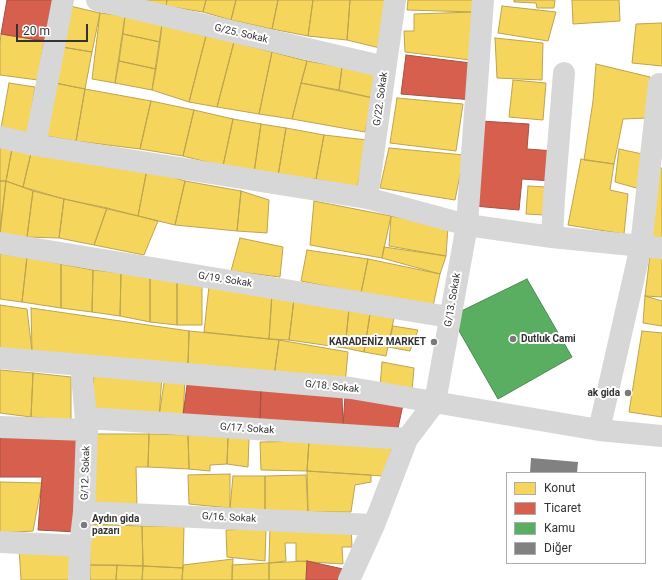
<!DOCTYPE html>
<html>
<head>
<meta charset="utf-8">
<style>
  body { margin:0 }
  #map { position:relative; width:662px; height:580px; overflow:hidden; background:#fff; font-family:Roboto,sans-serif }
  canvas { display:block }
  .legend { position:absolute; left:506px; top:472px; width:140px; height:92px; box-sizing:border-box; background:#fff; border:1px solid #adadad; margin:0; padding:5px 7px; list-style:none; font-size:12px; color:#333 }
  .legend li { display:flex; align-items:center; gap:8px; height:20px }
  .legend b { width:20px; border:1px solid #adadad }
  .scale { position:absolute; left:16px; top:24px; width:72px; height:18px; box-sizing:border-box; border:2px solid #333; border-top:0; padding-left:5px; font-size:12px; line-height:14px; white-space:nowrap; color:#333; -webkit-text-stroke:3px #fff; paint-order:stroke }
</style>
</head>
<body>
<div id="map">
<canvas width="662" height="580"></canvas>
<ul class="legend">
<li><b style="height:11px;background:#f6d55c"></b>Konut</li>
<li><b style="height:11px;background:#d6604d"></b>Ticaret</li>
<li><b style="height:11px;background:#5aae61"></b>Kamu</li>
<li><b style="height:11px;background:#818181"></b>Diğer</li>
</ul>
<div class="scale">20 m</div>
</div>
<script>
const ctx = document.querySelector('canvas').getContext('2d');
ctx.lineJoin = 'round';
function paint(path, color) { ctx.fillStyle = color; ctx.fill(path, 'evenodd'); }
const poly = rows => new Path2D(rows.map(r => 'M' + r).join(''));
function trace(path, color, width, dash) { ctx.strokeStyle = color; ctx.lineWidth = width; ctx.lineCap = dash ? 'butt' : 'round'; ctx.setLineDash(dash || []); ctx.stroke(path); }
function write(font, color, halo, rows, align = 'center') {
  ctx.font = font + ' Roboto,sans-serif'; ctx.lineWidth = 4; ctx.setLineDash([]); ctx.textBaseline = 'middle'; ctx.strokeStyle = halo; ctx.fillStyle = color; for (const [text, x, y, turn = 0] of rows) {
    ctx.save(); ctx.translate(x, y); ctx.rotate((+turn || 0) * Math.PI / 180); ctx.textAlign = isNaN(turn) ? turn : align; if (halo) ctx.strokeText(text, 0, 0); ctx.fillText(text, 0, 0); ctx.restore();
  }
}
const homes = poly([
  [137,0,167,0,166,6,137,0],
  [167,0,206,0,203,12,166,6,167,0],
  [206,0,236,0,231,20,203,12,206,0],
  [236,0,278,0,272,29,231,20,236,0],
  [278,0,313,0,308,36,272,29,278,0],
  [313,0,350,0,347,40,308,36,313,0],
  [350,0,386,0,380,48,347,40,350,0],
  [408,0,475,0,474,12,407,10,408,0],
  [514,0,555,0,554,8,537,8,536,3,514,2,514,0],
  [572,0,619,0,620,21,573,24,572,0],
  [70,6,100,13,92,52,62,47,70,6],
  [502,6,556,12,548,41,498,33,502,6],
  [474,12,470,60,405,52,404,31,414,31,414,14,474,12],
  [100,13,125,16,115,83,92,79,100,13],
  [125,16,162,24,160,42,123,34,125,16],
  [662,23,662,66,632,63,636,24,662,23],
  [162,24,206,36,189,102,152,90,162,24],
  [1,34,44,41,38,80,0,75,0,43,1,34],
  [123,34,160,42,156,69,119,61,123,34],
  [206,36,234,42,217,107,189,102,206,36],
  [495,38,543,43,542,80,497,78,495,38],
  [234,42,272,52,259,114,217,107,234,42],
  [62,47,92,52,85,89,55,83,62,47],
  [272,52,307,61,292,119,259,114,272,52],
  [119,61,156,69,152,90,115,83,119,61],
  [307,61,342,67,339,90,301,83,307,61],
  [596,64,650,77,647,118,623,119,614,164,584,160,593,101,596,64],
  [342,67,377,72,373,98,339,90,342,67],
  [513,80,546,83,543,120,509,117,513,80],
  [9,83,35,87,28,133,1,128,9,83],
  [55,83,85,89,76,141,46,136,55,83],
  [301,83,373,98,365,132,292,119,301,83],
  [85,89,151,101,140,149,76,141,85,89],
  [397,98,463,104,456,151,390,143,397,98],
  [151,101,194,110,183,156,140,149,151,101],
  [194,110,233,119,223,166,183,156,194,110],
  [233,119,261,124,254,173,223,166,233,119],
  [261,124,286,128,278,176,254,173,261,124],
  [286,128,324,135,316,179,278,176,286,128],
  [324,135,367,140,357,189,316,179,324,135],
  [0,146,12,149,6,181,0,181,0,146],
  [389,148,464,155,455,200,380,188,389,148],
  [12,149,32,149,23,187,6,181,12,149],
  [32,149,147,169,138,216,64,199,23,187,32,149],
  [619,149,647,155,647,191,615,182,619,149],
  [581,159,614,164,610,190,628,194,624,234,568,225,581,159],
  [659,168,662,168,662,238,651,237,659,168],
  [147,169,185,181,175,225,138,216,147,169],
  [0,181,6,181,0,229,0,181],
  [6,181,33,191,27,237,0,235,6,181],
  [185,181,241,191,237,231,175,225,185,181],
  [528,186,546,187,544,215,526,214,528,186],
  [33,191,64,199,59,238,27,237,33,191],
  [241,191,269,200,267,233,237,231,241,191],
  [64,199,107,208,94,245,59,238,64,199],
  [314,201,391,216,382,258,310,245,314,201],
  [107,208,158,221,144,255,94,245,107,208],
  [391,216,448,227,446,256,389,246,391,216],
  [240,238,283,247,280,277,231,271,240,238],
  [384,247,446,256,440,274,382,258,384,247],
  [307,250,368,259,361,293,301,281,307,250],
  [0,254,27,257,22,302,0,299,0,254],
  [650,255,662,257,662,297,645,296,650,255],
  [27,257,61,264,61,308,22,302,27,257],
  [368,259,440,274,433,306,361,293,368,259],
  [61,264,93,270,92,312,61,308,61,264],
  [93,270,121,273,120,316,92,312,93,270],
  [121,273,150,278,150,322,120,316,121,273],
  [150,278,177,281,177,325,150,322,150,278],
  [177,281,202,284,202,325,177,325,177,281],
  [209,286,272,294,269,339,204,332,209,286],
  [272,294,294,299,289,340,269,339,272,294],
  [645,296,662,301,662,326,643,323,645,296],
  [294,299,349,309,345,348,289,340,294,299],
  [0,305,27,309,32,351,0,350,0,305],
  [31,308,189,331,188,365,32,351,31,308],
  [349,309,370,314,364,352,345,348,349,309],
  [370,314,394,318,386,356,364,352,370,314],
  [393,326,418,330,410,351,388,347,393,326],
  [189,331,279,340,274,376,188,365,189,331],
  [642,331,662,333,662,417,629,412,642,331],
  [279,340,348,352,345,384,274,376,279,340],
  [382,362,414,368,412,391,380,387,382,362],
  [0,370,33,373,31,417,0,413,0,370],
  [33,373,71,377,71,421,31,417,33,373],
  [94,374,162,376,159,417,92,410,94,374],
  [165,376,185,380,183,415,159,417,165,376],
  [94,434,149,434,148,467,136,467,137,506,92,504,94,434],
  [149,434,188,435,189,469,148,467,149,434],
  [188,435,228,437,227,464,210,465,210,471,189,469,188,435],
  [228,437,249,438,248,467,227,464,228,437],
  [309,441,307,471,261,470,260,442,309,441],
  [309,441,393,445,383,476,307,471,309,441],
  [307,471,371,475,371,482,355,485,351,512,308,512,307,471],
  [230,474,230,508,189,504,188,475,230,474],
  [306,475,308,512,265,512,265,476,306,475],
  [233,476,265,476,265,512,230,508,233,476],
  [0,482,42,483,33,531,0,533,0,482],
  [89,524,142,526,143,566,90,565,89,524],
  [351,524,352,547,342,547,343,564,296,561,296,543,285,543,286,561,269,563,270,526,351,524],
  [142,526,184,526,183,568,143,566,142,526],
  [266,528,265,561,227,557,226,530,266,528],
  [19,547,73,552,72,580,21,580,19,547],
  [233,559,232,580,182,580,183,565,233,559],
  [307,561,306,580,269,580,269,563,307,561],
  [269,563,269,580,232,580,232,565,269,563],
  [90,565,117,565,116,580,90,580,90,565],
  [117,565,143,566,142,580,116,580,117,565],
  [143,566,183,568,182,580,142,580,143,566]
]);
const shops = poly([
  [7,0,53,0,44,41,1,34,7,0],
  [406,55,471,63,473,100,401,94,406,55],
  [481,121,529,124,527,149,554,151,552,181,522,179,519,210,474,206,481,121],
  [188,378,261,386,260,422,183,415,188,378],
  [261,386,342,396,343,426,260,422,261,386],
  [345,396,404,400,398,428,343,426,345,396],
  [0,428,82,430,78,532,38,530,42,477,0,477,0,428],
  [307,561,343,569,339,580,306,580,307,561]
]);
const public = poly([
  [527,279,572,357,498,399,454,322,449,317,527,279]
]);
const building = poly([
  [531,458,578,462,577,473,530,473]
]);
const street = poly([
  [97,0,385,67],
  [0,137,35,145,367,198,467,225,552,237,662,248],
  [35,145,63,0],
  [367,198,395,0],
  [552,237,554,198,564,73],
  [0,243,449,317],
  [0,358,351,388,599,430,662,436],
  [87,418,407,439],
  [0,427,87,430],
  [599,430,641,246,659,84],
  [84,512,374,525],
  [0,542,80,546],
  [79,580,80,546,84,512,87,430,81,365],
  [349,580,374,525,407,439,435,402,467,225,483,0]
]);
const markers = [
  [513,339,4,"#7a7a7a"],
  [434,342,4,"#7a7a7a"],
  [628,393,4,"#7a7a7a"],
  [84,525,4,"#7a7a7a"]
];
const streetNames = [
  ["G/25. Sokak",241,34,13],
  ["G/22. Sokak",381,99,-82],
  ["G/19. Sokak",225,280,9],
  ["G/13. Sokak",453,300,-80],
  ["G/18. Sokak",332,387,6],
  ["G/17. Sokak",247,429,4],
  ["G/12. Sokak",86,473,-88],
  ["G/16. Sokak",229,518,3]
];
const poiNames = [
  ["Dutluk Cami",521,339],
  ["KARADENİZ MARKET",426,342,"right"],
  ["ak gida",620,393,"right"],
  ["Aydın gida",92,519],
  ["pazarı",92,531]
];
paint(homes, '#f6d55c');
trace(homes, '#bca450', 1);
paint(shops, '#d6604d');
trace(shops, '#a55245', 1);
paint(public, '#5aae61');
trace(public, '#4e8953', 1);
paint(building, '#818181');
trace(street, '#d7d7d7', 22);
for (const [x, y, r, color] of markers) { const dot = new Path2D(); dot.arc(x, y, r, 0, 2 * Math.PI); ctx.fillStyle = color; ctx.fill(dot); trace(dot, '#fff', 1.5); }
write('10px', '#333', '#fff', streetNames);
write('bold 10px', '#333', '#fff', poiNames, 'left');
</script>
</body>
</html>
